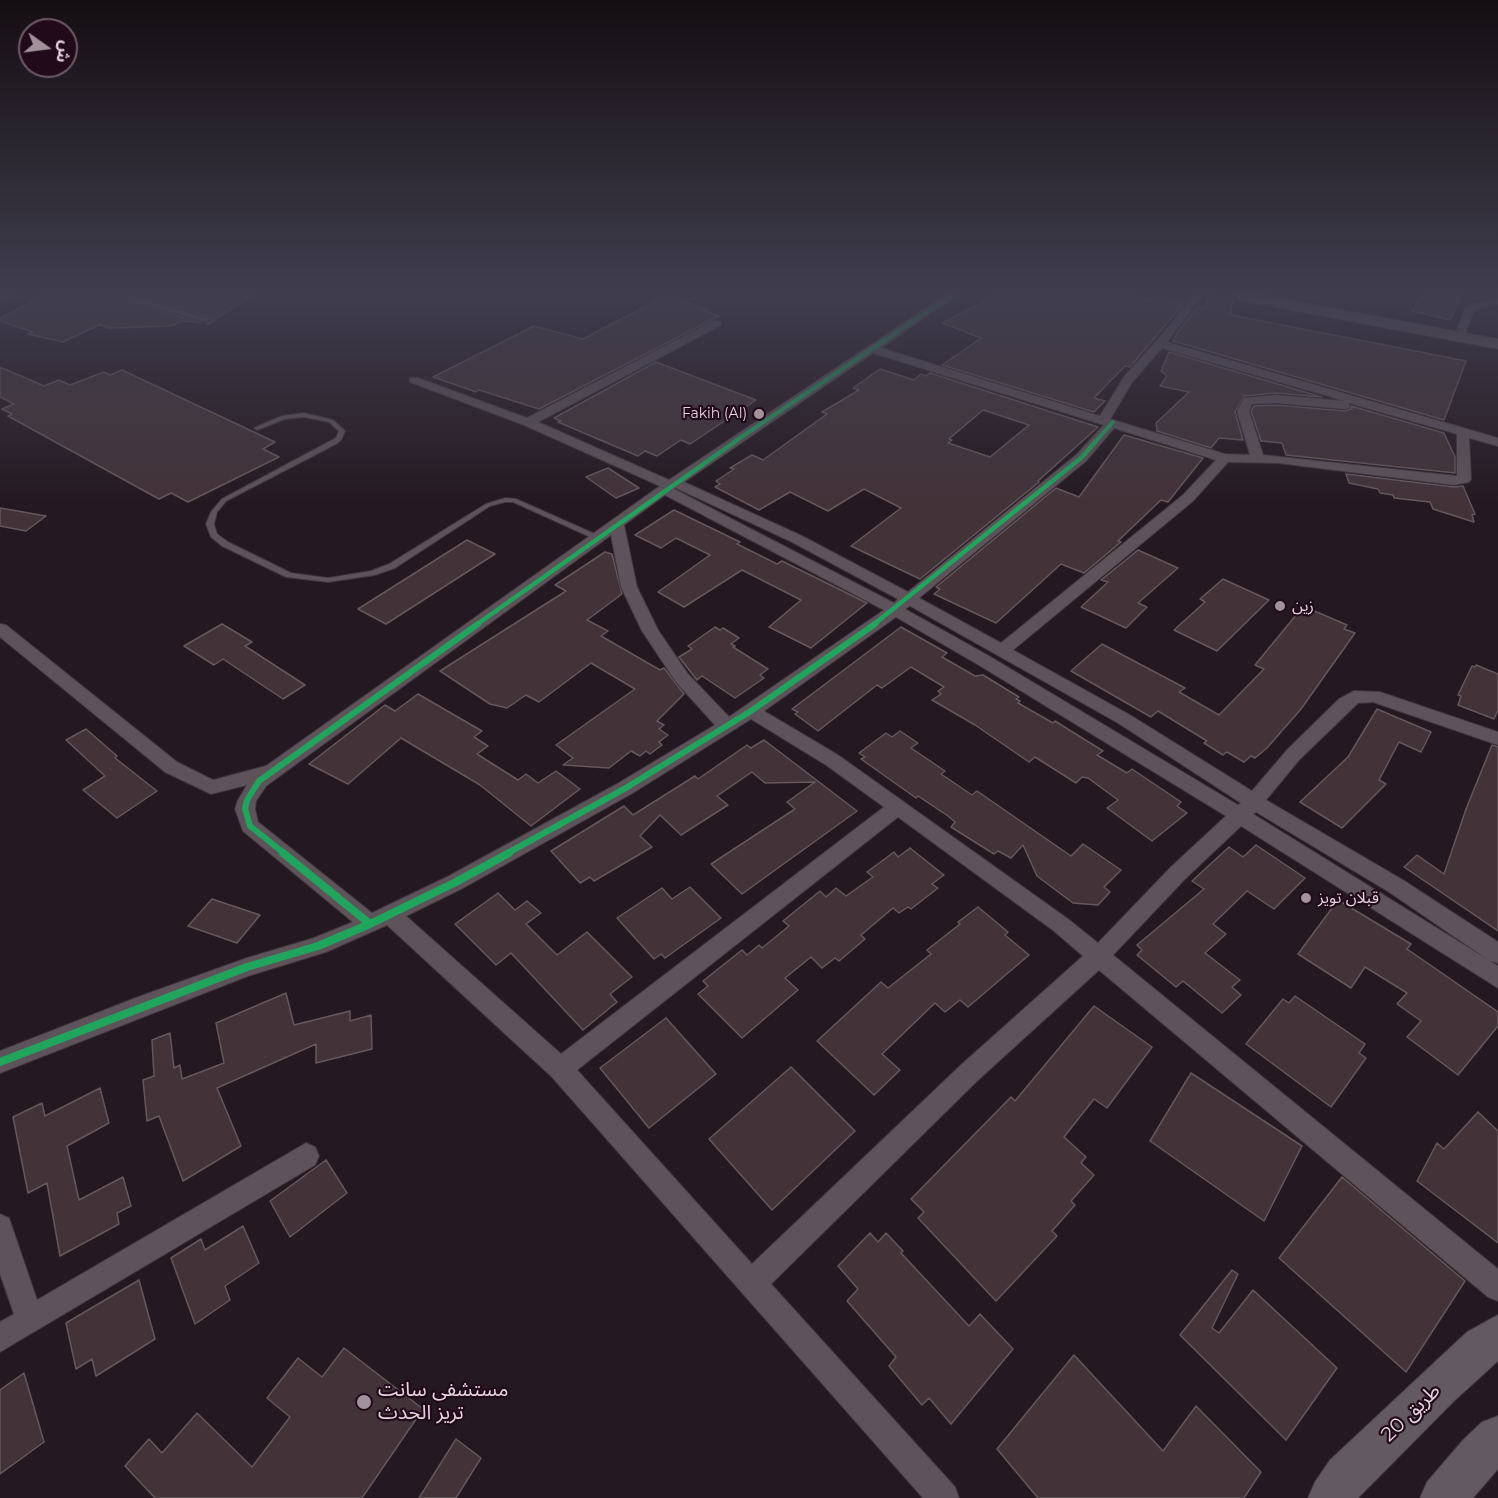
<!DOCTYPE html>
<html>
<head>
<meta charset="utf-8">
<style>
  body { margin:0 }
  #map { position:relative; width:1498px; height:1498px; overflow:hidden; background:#251921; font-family:Montserrat,"Noto Sans Arabic",sans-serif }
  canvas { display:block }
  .north { position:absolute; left:18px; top:18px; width:60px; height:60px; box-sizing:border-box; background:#210a1a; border:2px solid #6f5a68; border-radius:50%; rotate:104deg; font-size:16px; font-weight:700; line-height:24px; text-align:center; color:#e5d3de }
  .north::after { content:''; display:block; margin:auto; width:21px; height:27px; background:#a2929c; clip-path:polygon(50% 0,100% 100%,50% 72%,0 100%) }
</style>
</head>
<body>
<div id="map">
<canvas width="1498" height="1498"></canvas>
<div class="north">ش</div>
</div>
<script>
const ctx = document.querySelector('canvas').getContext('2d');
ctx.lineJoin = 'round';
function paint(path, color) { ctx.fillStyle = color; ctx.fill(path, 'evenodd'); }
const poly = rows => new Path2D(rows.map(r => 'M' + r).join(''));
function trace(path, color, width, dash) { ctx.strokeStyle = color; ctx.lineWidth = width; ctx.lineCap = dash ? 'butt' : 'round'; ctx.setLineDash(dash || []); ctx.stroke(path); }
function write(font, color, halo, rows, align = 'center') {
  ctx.font = font + ' Montserrat,"Noto Sans Arabic",sans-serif'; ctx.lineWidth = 4.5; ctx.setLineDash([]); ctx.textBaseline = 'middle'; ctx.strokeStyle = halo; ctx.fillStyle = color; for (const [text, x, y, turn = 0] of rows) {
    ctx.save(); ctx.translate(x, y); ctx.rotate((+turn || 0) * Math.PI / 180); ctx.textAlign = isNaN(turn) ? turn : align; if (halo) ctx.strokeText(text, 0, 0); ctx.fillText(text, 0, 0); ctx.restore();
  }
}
const building = poly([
  [45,295,111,295,201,323,182,321,171,326,111,328,99,325,63,342,28,334,33,332,0,321,0,318,45,295],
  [138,295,252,295,209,324,206,324,212,320,211,317,138,295],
  [992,295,1130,295,1154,301,1158,296,1184,303,1130,367,1125,366,1094,398,1105,401,1094,412,942,365,981,338,942,323,991,298,992,295],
  [1208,295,1233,300,1230,314,1236,316,1466,361,1444,420,1173,341,1177,333,1198,306,1205,308,1208,295],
  [1422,295,1462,295,1450,320,1412,311,1422,295],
  [665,296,707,309,704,310,719,316,539,409,479,390,476,392,433,377,534,326,583,339,665,296],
  [1169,352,1322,397,1276,393,1244,396,1235,412,1243,440,1219,438,1211,448,1157,431,1156,423,1189,392,1160,386,1167,376,1161,371,1169,352],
  [656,362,756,400,690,444,681,440,657,456,645,451,638,456,558,422,561,421,554,418,656,362],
  [0,367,44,386,59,380,70,385,104,372,110,375,122,370,275,442,263,449,279,457,188,502,171,493,159,499,8,416,12,414,2,409,14,404,0,397,0,367],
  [880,369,914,380,921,374,926,376,930,373,1098,427,1038,481,1039,482,920,579,851,546,901,508,864,489,828,511,790,492,759,510,715,487,720,484,716,481,734,469,730,468,752,455,763,460,827,414,822,412,859,390,853,388,880,369],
  [983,410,1029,425,990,457,948,443,952,440,949,439,983,410],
  [1276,405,1345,411,1351,409,1351,406,1444,433,1455,457,1455,473,1286,455,1282,443,1261,441,1251,411,1254,406,1276,405],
  [1124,435,1203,458,1168,502,1161,500,1118,541,1121,542,1084,573,1061,564,996,623,934,594,940,589,936,587,1056,488,1079,497,1124,435],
  [608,468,639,488,616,498,586,477,608,468],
  [1346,474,1454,487,1463,486,1475,514,1472,515,1474,522,1433,509,1430,502,1394,498,1393,495,1380,493,1378,489,1349,483,1346,474],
  [0,508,46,516,26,531,0,526,0,508],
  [674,510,740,542,737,544,777,564,782,561,867,603,811,648,769,627,801,600,742,570,684,607,658,592,710,555,676,538,661,548,635,535,674,510],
  [467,540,495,554,386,624,358,609,467,540],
  [1138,550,1178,568,1138,603,1147,607,1126,628,1081,607,1108,582,1101,580,1138,550],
  [605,552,612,554,622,594,587,620,608,631,601,636,660,670,664,668,684,694,657,721,664,725,659,729,668,735,659,742,662,745,650,754,646,751,640,756,631,751,609,768,563,765,573,758,556,745,635,689,591,663,539,702,526,695,507,708,490,704,440,671,566,591,555,585,605,552],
  [1223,579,1269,600,1217,651,1174,630,1205,602,1200,599,1223,579],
  [1301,609,1310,613,1312,610,1347,625,1344,629,1355,633,1301,709,1267,748,1255,758,1251,756,1244,762,1227,752,1223,755,1204,743,1207,741,1158,711,1151,717,1071,671,1102,644,1185,688,1179,692,1219,715,1264,669,1255,665,1301,609],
  [222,624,252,642,245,646,305,685,283,699,223,659,214,665,184,646,222,624],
  [715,627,720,630,723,628,739,638,731,644,735,646,733,647,768,669,760,675,764,678,735,698,702,676,697,680,679,657,692,649,688,646,715,627],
  [901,627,947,653,942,657,975,676,983,675,1019,697,1016,699,1020,701,1018,703,1053,723,1055,721,1103,751,1097,755,1127,773,1132,769,1181,802,1177,806,1187,813,1152,841,1107,808,1118,800,1088,778,1082,777,1076,783,1035,757,1029,762,975,725,932,700,941,694,938,691,944,687,911,667,882,688,877,685,818,731,795,714,798,712,792,709,901,627],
  [1476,665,1498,674,1498,710,1494,719,1458,705,1461,696,1458,695,1472,666,1475,667,1476,665],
  [418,694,482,731,474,737,488,746,477,754,518,780,526,774,538,783,556,771,580,789,531,826,480,785,401,738,348,784,309,764,385,705,395,711,418,694],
  [1377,709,1431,732,1421,752,1399,742,1379,780,1386,784,1342,828,1300,802,1348,757,1377,709],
  [86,729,117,756,115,758,157,791,117,818,83,790,105,776,66,740,86,729],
  [900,731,918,743,911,748,945,771,941,774,972,795,977,791,1071,856,1083,844,1121,870,1104,887,1110,892,1098,905,1073,903,1037,876,1023,845,1011,858,998,851,994,854,951,827,955,822,948,816,918,796,916,798,861,759,865,757,859,753,886,733,892,737,900,731],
  [764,740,857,811,742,894,711,864,795,809,787,802,815,782,765,783,752,772,717,796,728,805,681,835,660,815,640,836,652,847,594,881,590,877,580,883,551,851,624,806,633,815,695,776,698,779,747,745,751,748,764,740],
  [1492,745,1498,747,1498,931,1404,867,1417,855,1444,874,1466,809,1492,745],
  [1256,845,1305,878,1274,909,1247,891,1213,924,1226,934,1205,953,1240,980,1232,987,1241,995,1222,1013,1183,981,1176,987,1137,955,1142,950,1137,945,1204,889,1192,881,1229,847,1243,857,1256,845],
  [910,848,944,875,932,884,938,888,911,909,908,907,899,913,893,908,861,935,865,939,839,961,835,958,822,968,811,957,785,978,798,990,742,1038,698,994,708,986,703,981,742,950,747,955,759,945,762,948,789,926,783,921,820,891,826,897,836,888,846,896,873,877,867,872,894,852,898,857,910,848],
  [690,887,721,918,665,958,661,954,654,959,617,918,662,888,672,899,690,887],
  [498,893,515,910,527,901,541,913,526,924,557,955,587,932,632,977,610,994,617,1002,583,1030,511,953,496,965,455,924,498,893],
  [212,899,260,915,237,943,188,926,212,899],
  [1338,900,1411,944,1407,949,1498,1012,1498,1026,1458,1075,1407,1037,1421,1021,1397,1004,1407,993,1365,967,1351,988,1298,954,1338,900],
  [978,907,1008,932,1005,935,1029,955,968,1007,960,1000,945,1012,935,1003,882,1054,900,1070,874,1095,817,1041,881,982,888,988,931,954,927,950,960,924,958,922,978,907],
  [286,993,294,1025,350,1011,350,1021,371,1015,372,1049,316,1063,316,1044,217,1088,241,1146,183,1181,159,1116,147,1121,143,1080,154,1076,152,1040,170,1033,174,1068,180,1065,182,1079,224,1063,216,1023,286,993],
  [1295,996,1365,1044,1359,1053,1366,1058,1331,1107,1246,1044,1283,999,1289,1003,1295,996],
  [1094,1006,1152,1047,1107,1108,1094,1099,1064,1137,1086,1157,1081,1163,1094,1175,1071,1201,1075,1205,1052,1231,1057,1236,996,1301,918,1218,924,1212,911,1199,1011,1097,1015,1101,1094,1006],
  [666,1018,716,1074,649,1128,600,1068,666,1018],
  [791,1067,855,1131,772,1210,709,1139,791,1067],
  [1191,1073,1302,1146,1264,1221,1150,1141,1191,1073],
  [100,1088,109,1123,67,1146,79,1200,123,1177,131,1206,117,1213,119,1224,60,1256,47,1183,28,1193,13,1117,42,1103,45,1116,100,1088],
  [1478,1112,1498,1131,1498,1243,1417,1181,1437,1143,1444,1149,1478,1112],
  [326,1160,347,1193,290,1237,270,1201,326,1160],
  [1342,1177,1465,1281,1406,1372,1279,1258,1342,1177],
  [243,1226,259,1263,225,1286,230,1300,195,1324,171,1258,201,1239,205,1250,243,1226],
  [870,1233,878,1242,886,1233,903,1251,901,1253,969,1326,980,1314,1013,1349,951,1424,929,1398,922,1405,889,1366,896,1357,847,1301,858,1289,838,1266,870,1233],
  [1232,1270,1238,1274,1212,1328,1219,1333,1253,1290,1337,1368,1286,1440,1180,1335,1232,1270],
  [139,1280,155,1339,96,1376,92,1359,76,1369,66,1323,139,1280],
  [344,1348,423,1409,362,1498,155,1498,125,1466,149,1439,162,1453,197,1413,252,1467,290,1417,267,1398,298,1358,322,1377,344,1348],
  [1074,1355,1163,1451,1196,1406,1261,1472,1244,1498,1038,1498,997,1449,1074,1355],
  [24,1373,44,1442,0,1474,0,1390,24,1373],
  [456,1439,481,1458,456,1498,419,1498,456,1439]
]);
const lane = poly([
  [304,413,333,420,345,431,341,440,336,444,226,501,217,512,214,524,217,534,228,542,291,573,328,578,371,571,389,564,486,504,505,498,516,499,604,538,603,540,597,540,513,502,505,502,490,506,395,568,375,575,328,582,286,577,222,546,211,537,206,524,211,512,222,499,336,438,339,431,329,422,304,417,285,419,257,430,254,428,282,416,304,413]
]);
const street = poly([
  [17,295,16,297,0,302,0,296,17,295],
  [113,295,130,295,210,319,205,322,113,295],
  [945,295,957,295,881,348,1100,416,1124,377,1168,328,1193,295,1203,295,1167,342,1498,438,1498,446,1469,438,1471,479,1469,482,1454,485,1278,463,1228,462,1193,501,1013,650,1130,715,1252,791,1287,750,1339,699,1354,691,1380,692,1498,732,1498,745,1373,702,1358,703,1299,760,1266,800,1403,880,1498,942,1498,963,1490,961,1389,892,1256,812,1253,814,1498,966,1498,988,1241,826,1185,879,1113,955,1498,1269,1498,1301,1488,1297,1099,970,977,1081,771,1284,955,1487,959,1498,923,1498,552,1077,387,925,326,952,248,976,0,1073,0,1051,138,997,247,958,314,938,353,922,243,831,235,809,238,800,247,785,211,794,165,772,0,637,0,624,6,625,177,762,213,780,266,766,660,486,524,425,410,382,410,378,418,378,527,418,713,321,721,321,721,325,538,422,669,480,945,295],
  [1162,348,1345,401,1276,395,1244,398,1237,411,1250,455,1225,454,1110,419,1133,381,1162,348],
  [873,353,1104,425,1076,455,908,592,802,536,684,482,873,353],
  [1276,403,1345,409,1349,408,1349,403,1457,434,1457,476,1263,455,1249,411,1252,404,1276,403],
  [1114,428,1216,460,1183,495,1001,643,919,598,1086,461,1114,428],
  [676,488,792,542,898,599,894,603,674,489,676,488],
  [665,495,884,610,729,717,688,674,658,630,637,587,624,525,665,495],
  [611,535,621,587,642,631,676,682,715,725,617,784,449,876,372,913,258,822,255,809,256,801,266,786,611,535],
  [910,606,1118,723,1241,803,1238,805,989,656,905,609,910,606],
  [896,617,977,664,1226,816,1171,867,1098,943,1068,919,838,755,764,711,896,617],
  [751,719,826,765,884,807,561,1054,406,916,463,888,631,794,751,719],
  [898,817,1054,931,1083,956,961,1065,752,1264,577,1070,898,817],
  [1498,298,1498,304,1474,310,1464,337,1463,339,1455,339,1454,337,1466,306,1498,298],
  [306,1143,315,1147,319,1156,315,1165,0,1352,0,1322,14,1314,0,1274,0,1214,9,1218,37,1300,306,1143]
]);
const secondary = poly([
  [1230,295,1263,295,1498,339,1498,349,1238,300,1230,295],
  [1498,1315,1498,1361,1454,1401,1358,1498,1308,1498,1315,1482,1330,1460,1467,1332,1498,1315],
  [1498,1416,1498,1469,1473,1498,1420,1498,1427,1482,1463,1440,1482,1422,1498,1416]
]);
const cyclewayFar3 = poly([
  [734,442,952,295],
  [1095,442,1113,422]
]);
const cyclewayFar2 = poly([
  [476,625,736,441],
  [873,625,1081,458,1096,441]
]);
const cyclewayFar1 = poly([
  [285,854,250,826,245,809,247,800,259,781,478,624],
  [506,854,624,789,751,711,875,624]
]);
const cycleway = poly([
  [283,853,370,924],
  [0,1062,247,967,318,946,370,924,456,882,509,853]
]);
const markers = [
  [759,414,6,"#a2929c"],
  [1280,606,6,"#a2929c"],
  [1306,898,6,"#a2929c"],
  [364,1402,8,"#a2929c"]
];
const farPoinames = [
  ["Fakih (Al)",747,414]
];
const poiNames = [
  ["زين",1292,606],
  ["قبلان تويز",1318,898]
];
const nearPoinames = [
  ["مستشفى سانت",378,1390],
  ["تريز الحدث",378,1413]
];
const nearStreetnames = [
  ["طريق 20",1411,1413,-44]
];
paint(building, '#423338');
trace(building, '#64585c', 1.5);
trace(lane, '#40363c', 2);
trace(street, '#40363c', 2);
trace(secondary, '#40363c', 2);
paint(lane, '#5e535a');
paint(street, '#5e535a');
paint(secondary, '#635961');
trace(cyclewayFar3, '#20a55d', 4);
trace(cyclewayFar2, '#20a55d', 4.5);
trace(cyclewayFar1, '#20a55d', 6);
trace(cycleway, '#20a55d', 8);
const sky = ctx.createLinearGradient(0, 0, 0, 505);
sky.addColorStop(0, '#140e12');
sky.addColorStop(0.58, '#403e4e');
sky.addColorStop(1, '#403e4e00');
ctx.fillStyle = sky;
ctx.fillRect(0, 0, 1498, 505);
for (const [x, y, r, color] of markers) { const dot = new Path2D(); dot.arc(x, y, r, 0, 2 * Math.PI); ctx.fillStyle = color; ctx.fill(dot); trace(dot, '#210a1a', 2); }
write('14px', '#e5d3de', '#210a1a', farPoinames, 'right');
write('16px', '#e5d3de', '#210a1a', poiNames, 'left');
write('20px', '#e5d3de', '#210a1a', nearPoinames, 'left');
write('20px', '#e5d3de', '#210a1a', nearStreetnames);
</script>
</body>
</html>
